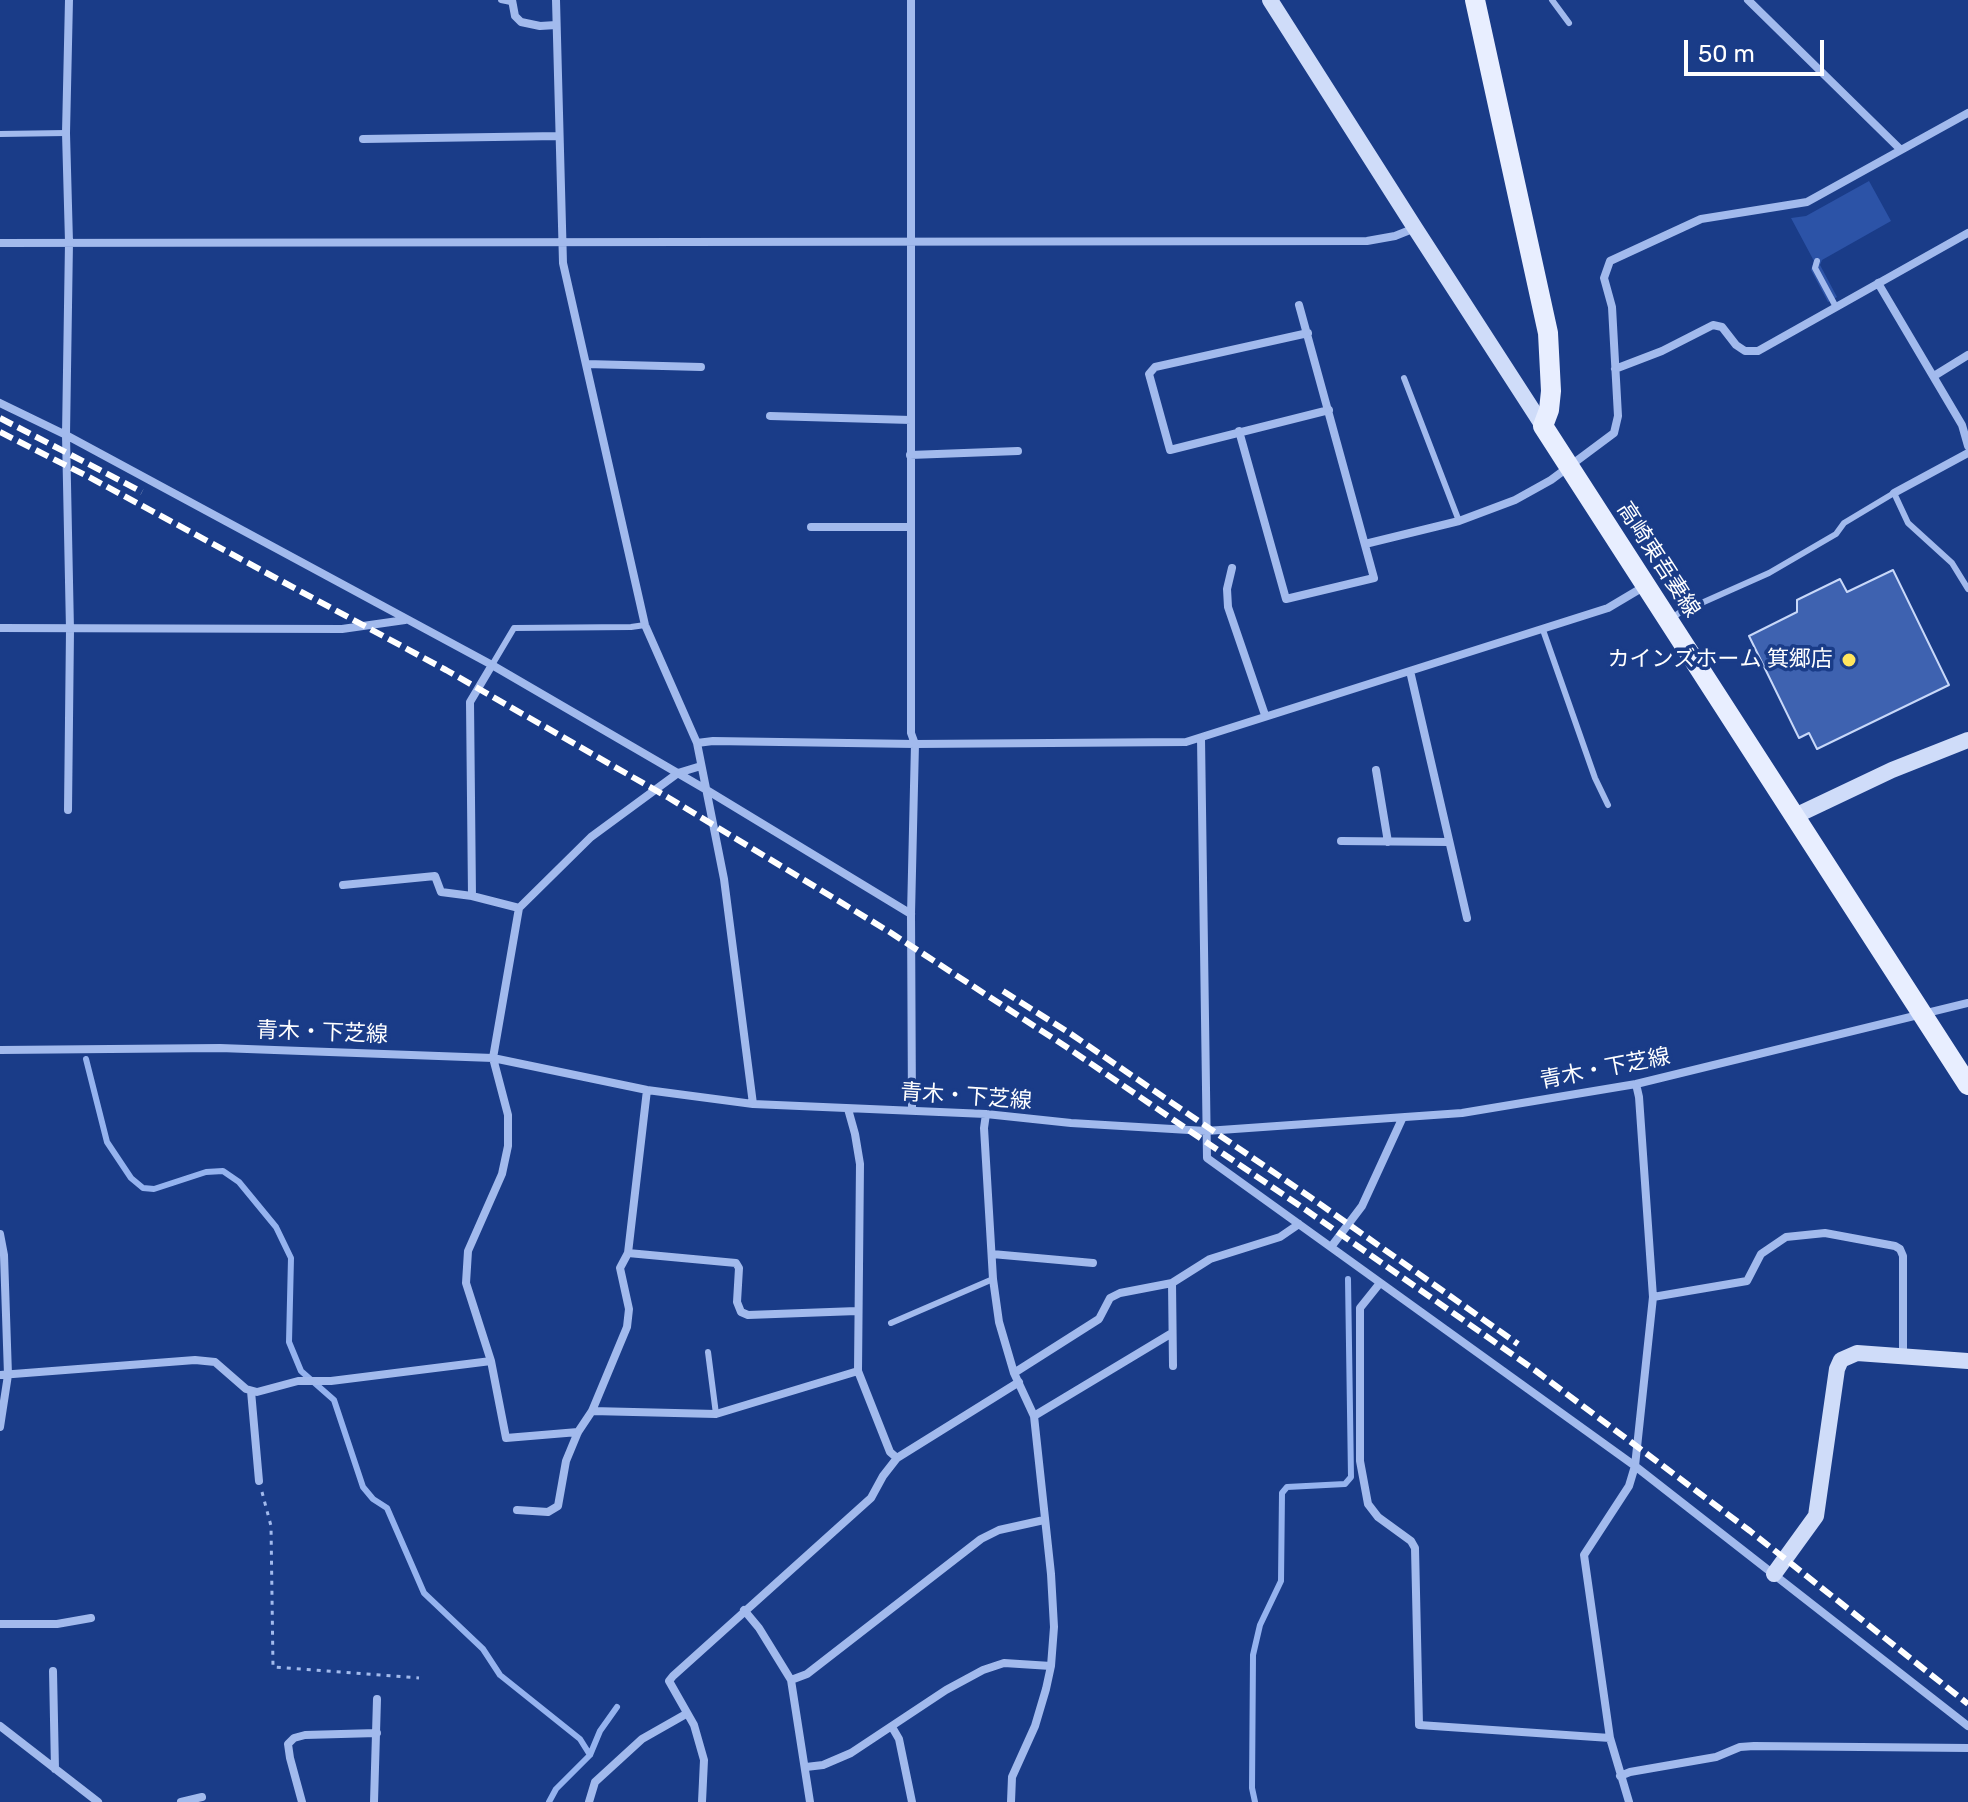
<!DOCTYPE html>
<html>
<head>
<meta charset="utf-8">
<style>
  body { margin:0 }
  #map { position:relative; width:1968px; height:1802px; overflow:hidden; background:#1a3c88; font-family:Rubik,sans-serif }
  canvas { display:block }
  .scale { position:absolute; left:1684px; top:40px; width:140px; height:36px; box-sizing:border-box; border:4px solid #fff; border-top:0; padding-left:10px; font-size:24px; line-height:28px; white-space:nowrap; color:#fff; -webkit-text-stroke:6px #1a3c88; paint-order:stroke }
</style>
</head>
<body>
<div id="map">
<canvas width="1968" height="1802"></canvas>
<div class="scale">50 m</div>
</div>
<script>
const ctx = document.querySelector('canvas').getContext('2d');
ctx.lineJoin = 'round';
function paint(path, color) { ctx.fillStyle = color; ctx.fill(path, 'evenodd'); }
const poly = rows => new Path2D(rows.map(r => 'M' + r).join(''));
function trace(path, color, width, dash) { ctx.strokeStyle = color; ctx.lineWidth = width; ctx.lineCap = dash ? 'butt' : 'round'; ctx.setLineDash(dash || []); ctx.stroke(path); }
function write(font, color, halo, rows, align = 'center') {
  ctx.font = font + ' Rubik,"Noto Sans JP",sans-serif'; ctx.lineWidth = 7; ctx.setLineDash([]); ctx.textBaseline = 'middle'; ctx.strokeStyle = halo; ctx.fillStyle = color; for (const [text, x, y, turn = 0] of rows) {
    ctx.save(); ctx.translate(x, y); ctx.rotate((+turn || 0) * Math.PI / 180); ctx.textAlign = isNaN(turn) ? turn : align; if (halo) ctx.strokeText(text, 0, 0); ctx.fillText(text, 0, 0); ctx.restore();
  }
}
const green = poly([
  [1869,181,1891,221,1822,260,1820,265,1837,297,1828,302,1811,270,1814,261,1791,218,1806,216]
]);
const stream = poly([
  [86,1059,107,1142,131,1178,143,1188,154,1189,206,1172,223,1171,239,1182,276,1227,291,1258,289,1342,301,1371,334,1400,363,1487,373,1499,387,1508,424,1593,483,1649,500,1675,580,1739,590,1755],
  [549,1802,556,1789,590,1755,600,1731,617,1707],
  [1255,1802,1252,1788,1253,1655,1260,1625,1281,1581,1282,1493,1287,1487,1345,1484,1351,1477,1348,1279]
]);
const building = poly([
  [1893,570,1949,685,1817,749,1809,733,1799,738,1749,636,1797,612,1797,600,1840,579,1847,592,1893,570]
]);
const path = poly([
  [262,1492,271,1526,273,1667,419,1678]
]);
const lane = poly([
  [501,0,511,2],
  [1552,0,1569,23],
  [0,134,66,133],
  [1817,261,1815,268,1836,307],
  [1404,378,1459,521],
  [1671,619,1679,613,1769,573,1836,534,1844,523,1894,493,1908,523,1952,563,1968,589],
  [1543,630,1595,778,1608,805],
  [492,665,514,628,631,627,645,625],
  [891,1323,993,1279],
  [708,1352,716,1414]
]);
const street = poly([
  [512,0,515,16,521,22,540,26,556,25],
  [556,0,563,263,645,625,697,743,724,879,753,1104],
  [911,0,911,733,915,744,911,914,912,1110],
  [1748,0,1900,149],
  [363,139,559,136],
  [0,243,1367,241,1395,236,1415,228],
  [1878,283,1962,425,1968,446],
  [1308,333,1155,367,1149,374,1170,450,1329,410],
  [586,364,701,367],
  [1615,369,1662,351,1713,325,1722,327,1736,345,1745,351,1758,351,1968,233],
  [1934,376,1968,355],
  [0,403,66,435,492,665,705,789,911,914],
  [770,416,911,420],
  [1239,431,1286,599,1374,578,1299,305],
  [910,455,1018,451],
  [1894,493,1968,453],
  [811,527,911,527],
  [1365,544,1459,521,1515,500,1551,480,1614,433,1618,416,1612,307,1604,278,1610,261,1701,219,1807,202,1968,113],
  [1232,568,1227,589,1228,607,1265,715],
  [0,628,342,629,405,620],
  [492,665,470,702,472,896,519,908],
  [1410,671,1467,918],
  [1201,738,1207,1158,1635,1466,1968,1726],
  [697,743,713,741,915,744,1186,742,1608,608,1645,586],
  [1376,770,1388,842],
  [68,810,70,630,66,435,69,242,66,133,69,0],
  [1341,841,1449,842],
  [343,885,435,876,441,892,472,896],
  [0,1050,220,1048,493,1058,647,1090,753,1104,986,1114,1071,1123,1206,1131,1462,1113,1636,1084,1968,1003],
  [848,1109,855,1134,860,1164,858,1371,890,1452,897,1458],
  [986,1114,984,1128,993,1279,999,1322,1014,1373,1034,1416,1051,1574,1054,1627,1051,1666,1046,1689,1035,1726,1012,1777,1011,1802],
  [0,1234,4,1255,8,1375,0,1427],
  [1331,1247,1362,1206,1402,1119],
  [628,1253,736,1263,739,1268,737,1302,741,1312,748,1315,857,1311],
  [992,1254,1093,1263],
  [1172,1283,1173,1366],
  [1380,1283,1360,1308,1360,1461,1368,1504,1378,1517,1411,1541,1415,1548,1419,1725,1610,1738],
  [1653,1297,1747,1281,1761,1254,1786,1237,1825,1233,1895,1246,1900,1249,1903,1256,1903,1357],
  [1014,1373,1099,1319,1110,1298,1120,1293,1172,1283,1210,1259,1280,1237,1299,1224],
  [0,1375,195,1360,215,1362,246,1389,257,1392,298,1381,331,1381,491,1361],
  [251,1391,259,1481],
  [592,1411,716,1414,858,1371],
  [1034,1416,1172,1333],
  [578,1432,506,1438,491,1361,466,1283,468,1251,502,1174,508,1146,508,1115,493,1058,519,908,591,837,678,773,701,766],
  [517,1510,548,1512,558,1506,566,1461,578,1432,592,1411,627,1327,629,1309,620,1268,628,1253,647,1090],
  [744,1610,759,1628,791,1680,810,1802],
  [0,1624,57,1624,91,1618],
  [53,1671,55,1769],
  [791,1680,807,1674,981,1539,999,1530,1044,1520],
  [0,1726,98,1802],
  [892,1727,899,1739,912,1802],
  [806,1767,823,1765,851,1753,946,1690,983,1670,1004,1663,1051,1666],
  [1620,1776,1630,1772,1716,1757,1740,1747,1754,1746,1968,1748],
  [181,1802,202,1797],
  [302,1802,290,1758,288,1744,294,1738,305,1735,377,1733],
  [374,1802,377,1699],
  [589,1802,595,1782,642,1739,686,1714],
  [702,1802,704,1760,694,1725,669,1681,673,1676,871,1498,883,1476,897,1458,1019,1382],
  [1629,1802,1610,1738,1584,1555,1629,1486,1635,1466,1653,1297,1639,1097,1636,1084]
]);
const secondary = poly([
  [1270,0,1415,228,1543,426],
  [1795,816,1892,770,1968,740],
  [1774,1574,1816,1516,1837,1369,1841,1360,1857,1353,1968,1361]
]);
const primary = poly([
  [1475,0,1548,333,1551,391,1549,410,1543,426,1968,1085]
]);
const rail = poly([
  [0,418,142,492],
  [0,432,89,477,446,670,669,798,888,931,1065,1046,1306,1210,1536,1371,1750,1531,1968,1704],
  [1003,991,1071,1034,1310,1197,1518,1344]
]);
const markers = [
  [1849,660,8,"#ffe55e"]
];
const streetNames = [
  ["高崎東吾妻線",1658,560,57],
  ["青木・下芝線",322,1033,2],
  ["青木・下芝線",1605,1069,-11],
  ["青木・下芝線",966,1097,4]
];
const poiNames = [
  ["カインズホーム 箕郷店",1833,660]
];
paint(green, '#2c53a7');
trace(stream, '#95b3ef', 6);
paint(building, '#3e62b0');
trace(building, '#c8d8f9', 2);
trace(path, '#a2baed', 3, [4, 6]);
trace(lane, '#a2baed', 6);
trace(street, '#a2baed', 8);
trace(secondary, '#cfdcf9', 16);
trace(primary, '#e8eeff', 20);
trace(rail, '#fff', 6, [14, 6]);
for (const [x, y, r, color] of markers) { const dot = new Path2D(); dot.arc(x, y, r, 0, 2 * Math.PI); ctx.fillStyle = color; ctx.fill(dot); trace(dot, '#1a3c88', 3); }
write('22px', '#fff', '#1a3c88', streetNames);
write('22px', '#fff', '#1a3c88', poiNames, 'right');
</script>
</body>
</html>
